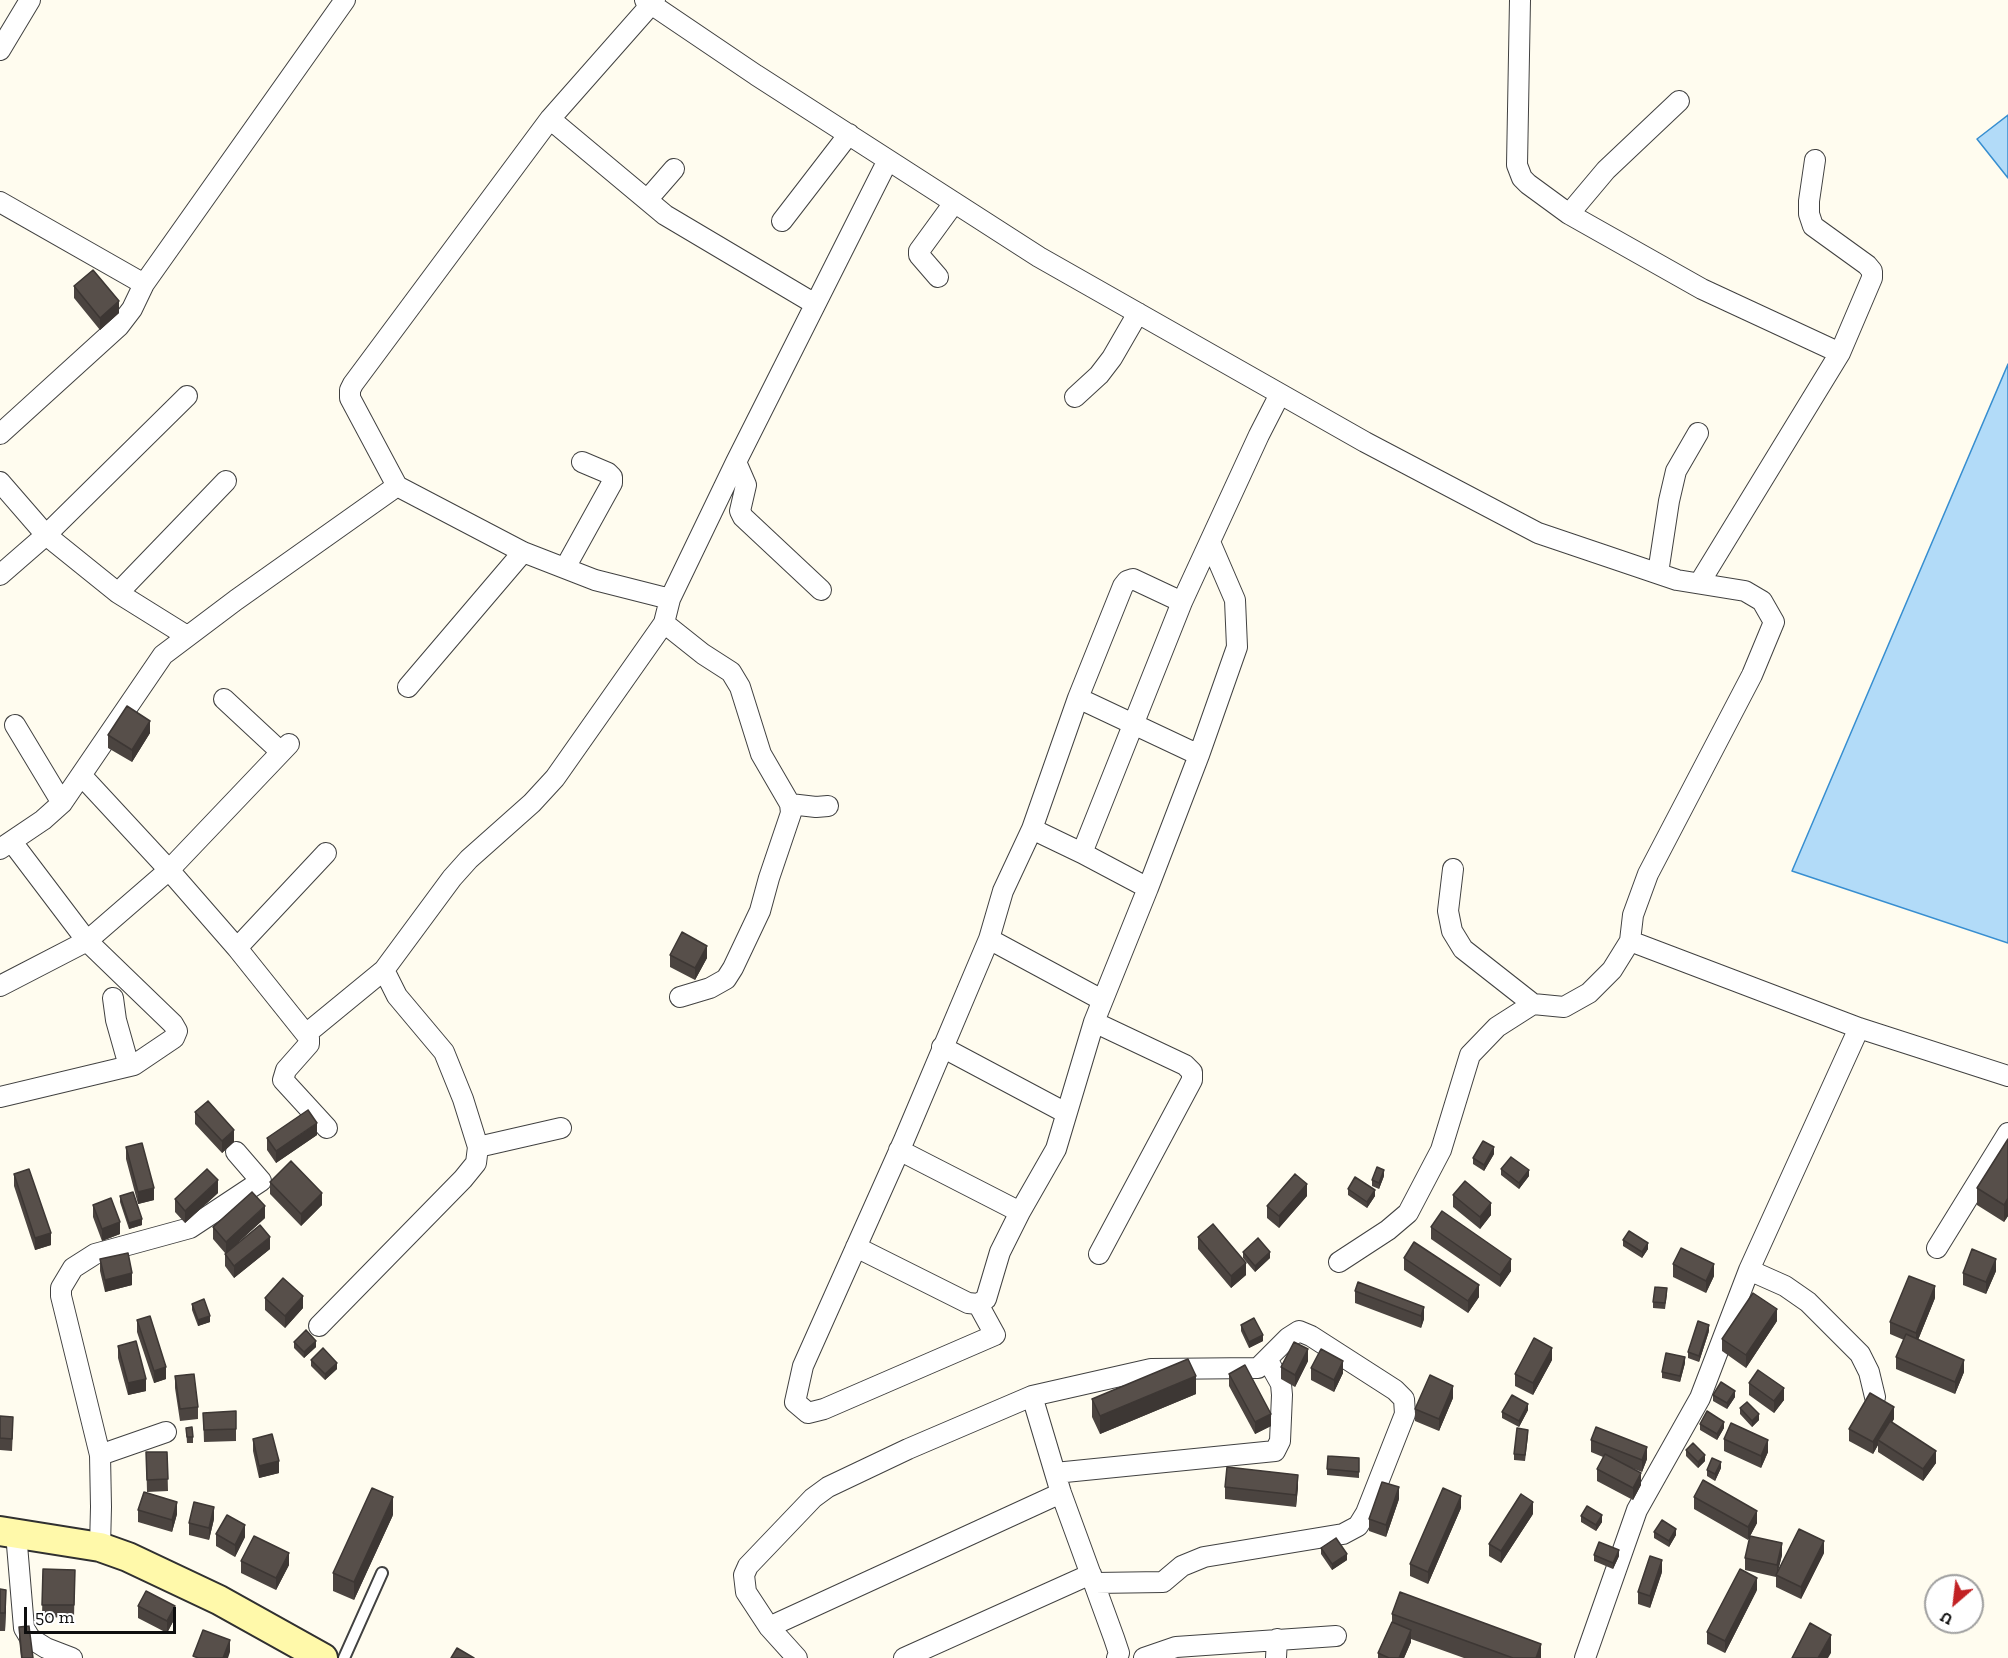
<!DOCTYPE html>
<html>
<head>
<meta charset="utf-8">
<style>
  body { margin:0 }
  #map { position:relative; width:2008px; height:1658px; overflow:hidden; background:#fffcef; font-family:"Zilla Slab",serif }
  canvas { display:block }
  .north { position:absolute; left:1924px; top:1574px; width:60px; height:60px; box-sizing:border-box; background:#fff; border:2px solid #9f9f9f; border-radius:50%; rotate:208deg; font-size:16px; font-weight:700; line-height:24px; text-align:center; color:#0e0e0e }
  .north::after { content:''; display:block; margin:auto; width:21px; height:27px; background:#c22224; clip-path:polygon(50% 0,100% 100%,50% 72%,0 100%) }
  .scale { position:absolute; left:24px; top:1607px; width:152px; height:27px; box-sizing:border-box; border:3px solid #0e0e0e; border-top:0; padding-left:8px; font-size:18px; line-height:21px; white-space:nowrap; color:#0e0e0e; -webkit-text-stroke:4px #fff; paint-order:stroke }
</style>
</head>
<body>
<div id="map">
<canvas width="2008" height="1658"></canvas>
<div class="north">U</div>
<div class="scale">50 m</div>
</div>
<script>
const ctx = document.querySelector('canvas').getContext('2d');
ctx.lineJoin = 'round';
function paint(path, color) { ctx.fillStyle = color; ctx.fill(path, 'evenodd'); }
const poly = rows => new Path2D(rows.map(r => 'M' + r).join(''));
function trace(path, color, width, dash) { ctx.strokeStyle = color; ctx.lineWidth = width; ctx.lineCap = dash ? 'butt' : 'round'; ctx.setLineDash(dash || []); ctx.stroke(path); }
const water = poly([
  [2008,115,2008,178,1977,139,2008,115],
  [2008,364,2008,943,1792,871,2008,364]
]);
const lane = poly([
  [344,1658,382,1573]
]);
const street = poly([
  [645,0,756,75,1039,257,1365,442,1538,533,1677,580,1745,591,1762,601,1774,622,1752,675,1648,874,1633,915,1630,941,1859,1028,2008,1076],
  [1520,0,1517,165,1522,178,1528,184,1569,214,1702,289,1840,353],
  [0,50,30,0],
  [550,119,665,215,815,304],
  [647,200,674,169],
  [0,202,144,284],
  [1569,214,1606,170,1679,101],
  [782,221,849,134],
  [938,277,919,255,919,251,954,203],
  [1075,397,1099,375,1112,358,1138,313],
  [0,434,119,326,132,309,144,284,345,0],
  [736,462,746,485,740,511,743,517,821,590],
  [0,482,46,535,118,593,187,636],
  [397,486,350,398,350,390,353,384,550,119,655,0],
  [565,568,612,483,612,477,608,473,582,462],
  [1658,573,1669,501,1676,471,1698,433],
  [0,575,46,535,187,396],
  [1700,582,1840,353,1872,278,1872,271,1867,265,1813,226,1809,214,1809,201,1815,160],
  [118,593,226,481],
  [1182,602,1133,579,1127,581,1123,586,1078,698,1032,829,1082,853,1148,888,1199,755,1237,647,1235,600,1210,542],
  [664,623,703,654,731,672,740,687,761,754,790,804,791,813,769,878,760,911,733,968,726,979,710,988,680,997],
  [408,687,523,552],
  [1078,698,1199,755],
  [224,699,281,752],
  [15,725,62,803],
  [81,775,169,870,237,948,326,853],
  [790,804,816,807,828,806],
  [0,849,43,820,62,803,163,655,236,600,397,486,523,552,595,580,670,599],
  [1082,853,1182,602,1259,435,1280,394],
  [1453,869,1448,911,1452,931,1463,949,1533,1004],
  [989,939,1003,891,1032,829],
  [237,948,309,1038,309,1044,286,1070,283,1080,327,1128],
  [0,986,87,941,169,870,289,744],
  [113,998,116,1020,129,1066],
  [306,1034,384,970],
  [942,1047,1066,1113],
  [0,1097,134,1065,174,1038,177,1031,173,1024,87,941,12,842],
  [478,1147,561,1128],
  [899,1150,1020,1212],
  [856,1247,968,1303,978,1304,986,1299,1000,1252,1020,1212,1056,1149,1094,1022],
  [1937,1248,2008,1133],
  [1099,1254,1192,1080,1192,1072,1185,1065,1094,1022,1148,888],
  [1339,1262,1388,1230,1408,1213,1441,1150,1470,1055,1497,1027,1533,1004,1564,1007,1589,993,1612,970,1630,941],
  [1749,1270,1785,1286,1808,1302,1860,1354,1869,1372,1875,1397],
  [978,1304,995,1335,824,1409,808,1413,795,1402,803,1366,904,1140,989,939,1102,1000],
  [319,1326,463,1179,476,1163,478,1147,463,1099,444,1052,397,996,384,970,452,878,469,859,532,803,555,778,664,623,670,599,736,462,888,160],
  [1032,1396,1061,1493,1114,1638,1119,1653,1117,1658],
  [100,1455,166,1432],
  [1055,1473,1275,1451,1280,1441,1282,1395,1281,1384,1267,1359],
  [16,1533,24,1628,30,1638,46,1648,72,1658],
  [100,1547,101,1507,100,1455,61,1296,61,1288,73,1268,95,1254,190,1228,261,1181,236,1152],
  [769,1627,1061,1493],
  [797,1658,769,1627,746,1592,744,1575,748,1566,813,1498,828,1487,908,1449,1032,1396,1151,1369,1258,1368,1288,1338,1299,1331,1311,1336,1395,1390,1404,1399,1405,1414,1366,1513,1358,1526,1343,1534,1204,1557,1182,1566,1163,1582,1095,1583],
  [904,1658,1091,1574],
  [1144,1658,1176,1647,1336,1636],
  [1276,1658,1277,1639],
  [1585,1658,1637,1510,1700,1398,1749,1270,1859,1028]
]);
const secondary = poly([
  [0,1531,100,1547,128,1557,219,1600,323,1658]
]);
const wall = poly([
  [74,286,119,313,100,330,74,298],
  [150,733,132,762,108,748,108,735],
  [670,955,707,958,695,980,670,967],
  [195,1112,234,1142,222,1153,195,1124],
  [317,1135,276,1163,267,1150,267,1138],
  [2008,1139,2008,1216,2004,1222,1977,1205,1977,1188],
  [126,1147,154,1200,138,1204,126,1159],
  [1494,1154,1484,1171,1473,1164,1473,1158],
  [1501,1169,1529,1176,1519,1189,1501,1175],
  [14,1174,51,1245,35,1250,14,1186],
  [1384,1176,1379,1189,1372,1186,1372,1180],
  [270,1182,322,1205,301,1226,270,1194],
  [1348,1189,1375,1196,1367,1208,1348,1195],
  [218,1193,185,1223,175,1212,175,1199],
  [1453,1195,1491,1215,1480,1229,1453,1207],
  [120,1196,142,1225,129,1229,120,1202],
  [1307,1196,1279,1228,1267,1218,1267,1206],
  [93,1205,120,1234,102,1241,93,1217],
  [265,1218,238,1242,270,1249,234,1278,225,1266,225,1253,213,1239,213,1227],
  [1431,1227,1511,1271,1500,1287,1431,1239],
  [1198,1237,1246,1275,1231,1288,1198,1249],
  [1623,1240,1648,1249,1642,1258,1623,1246],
  [1243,1252,1270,1258,1255,1272,1243,1258],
  [1404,1258,1479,1297,1468,1313,1404,1270],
  [100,1259,132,1285,105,1292,100,1271],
  [1673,1264,1714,1276,1706,1293,1673,1277],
  [1996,1271,1986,1294,1963,1285,1963,1273],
  [1355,1291,1424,1307,1424,1319,1421,1328,1355,1303],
  [1667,1294,1665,1309,1653,1308,1653,1302],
  [265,1298,303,1308,285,1328,265,1310],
  [1935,1298,1918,1340,1964,1372,1955,1394,1896,1369,1896,1357,1904,1340,1890,1334,1890,1322],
  [192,1304,210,1322,198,1326,192,1310],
  [137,1320,166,1379,154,1383,137,1332],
  [1777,1321,1746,1368,1722,1351,1722,1339],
  [1241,1325,1263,1341,1249,1348,1241,1331],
  [1709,1331,1699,1362,1688,1358,1688,1352],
  [294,1342,316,1347,304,1358,294,1348],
  [118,1346,146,1391,128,1395,118,1358],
  [311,1360,337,1369,325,1380,311,1366],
  [1552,1360,1533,1395,1515,1386,1515,1374],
  [1308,1361,1295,1387,1281,1379,1281,1367],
  [1685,1363,1680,1382,1662,1378,1662,1372],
  [1311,1368,1343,1373,1334,1392,1311,1380],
  [1229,1374,1271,1426,1255,1434,1229,1386],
  [175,1376,198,1407,198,1419,180,1421,175,1388],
  [1749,1383,1784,1400,1774,1413,1749,1395],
  [1196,1394,1100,1434,1092,1417,1092,1399],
  [1713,1395,1735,1397,1727,1409,1713,1401],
  [1453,1398,1439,1431,1415,1421,1415,1409],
  [1740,1408,1759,1420,1752,1427,1740,1414],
  [1528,1410,1519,1427,1502,1418,1502,1412],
  [203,1413,236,1429,236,1441,204,1442],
  [0,1416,13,1429,12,1451,0,1450],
  [1894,1419,1892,1422,1936,1463,1923,1481,1878,1452,1878,1445,1873,1454,1849,1441,1849,1429],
  [1700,1424,1724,1428,1717,1440,1700,1430],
  [186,1428,193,1437,193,1443,187,1443],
  [1528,1436,1525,1461,1514,1460,1514,1454],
  [253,1439,279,1473,259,1478,253,1451],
  [1724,1439,1768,1452,1761,1468,1724,1451],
  [1591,1440,1647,1459,1642,1472,1629,1467,1641,1485,1633,1500,1597,1481,1597,1469,1603,1457,1591,1452],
  [1686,1450,1705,1461,1698,1468,1686,1456],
  [146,1452,167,1452,168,1491,147,1492],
  [1359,1458,1359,1478,1327,1475,1327,1469],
  [1721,1468,1715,1481,1707,1476,1707,1470],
  [1225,1487,1298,1487,1296,1507,1225,1499],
  [1694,1497,1757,1523,1748,1540,1694,1509],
  [1399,1499,1386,1537,1369,1531,1369,1519],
  [1461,1508,1428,1584,1410,1576,1410,1564],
  [138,1510,177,1514,172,1532,138,1522],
  [1533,1514,1501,1563,1489,1556,1489,1544],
  [393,1515,354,1600,333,1591,333,1573],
  [1581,1516,1602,1522,1596,1531,1581,1522],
  [214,1519,209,1540,189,1535,189,1523],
  [1654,1532,1676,1535,1669,1547,1654,1538],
  [216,1534,245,1537,235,1557,216,1546],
  [1321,1548,1347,1560,1332,1570,1321,1554],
  [1824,1553,1801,1599,1776,1587,1776,1577,1745,1570,1745,1558,1782,1555,1778,1571],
  [1594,1555,1619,1556,1613,1569,1594,1561],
  [241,1561,289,1565,276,1590,241,1573],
  [43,1569,75,1570,74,1618,42,1617],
  [1662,1572,1650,1608,1638,1604,1638,1592],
  [0,1589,6,1608,5,1631,0,1631],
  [1757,1590,1725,1653,1707,1644,1707,1632],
  [138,1606,175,1618,167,1633,138,1618],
  [1392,1614,1541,1658,1464,1658,1411,1639,1411,1642,1404,1658,1378,1658,1378,1653,1392,1622],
  [19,1627,33,1658,21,1658,19,1639]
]);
const shadedWall = poly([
  [119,301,119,313,100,330,100,318],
  [150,721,150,733,132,762,132,750],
  [707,946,707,958,695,980,695,968],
  [317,1123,317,1135,276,1163,276,1151],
  [234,1130,234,1142,222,1153,222,1141],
  [1494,1147,1494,1154,1484,1171,1484,1165],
  [1384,1170,1384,1176,1379,1189,1379,1183],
  [1529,1170,1529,1176,1519,1189,1519,1183],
  [218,1180,218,1193,185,1223,185,1211],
  [1307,1184,1307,1196,1279,1228,1279,1216],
  [154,1188,154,1200,138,1204,138,1192],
  [1375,1190,1375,1196,1367,1208,1367,1202],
  [322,1193,322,1205,301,1226,301,1214],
  [2008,1198,2008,1216,2004,1222,2004,1205],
  [1491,1203,1491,1215,1480,1229,1480,1217],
  [265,1206,265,1218,226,1254,226,1242],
  [142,1219,142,1225,129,1229,129,1223],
  [120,1222,120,1234,102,1241,102,1229],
  [51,1233,51,1245,35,1250,35,1238],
  [270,1237,270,1249,234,1278,234,1266],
  [1648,1243,1648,1249,1642,1258,1642,1252],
  [1270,1252,1270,1258,1255,1272,1255,1266],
  [1511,1259,1511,1271,1500,1287,1500,1275],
  [1996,1259,1996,1271,1986,1294,1986,1282],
  [1246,1263,1246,1275,1231,1288,1231,1276],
  [1714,1264,1714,1276,1706,1293,1706,1281],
  [132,1273,132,1285,105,1292,105,1280],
  [1479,1285,1479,1297,1468,1313,1468,1301],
  [1935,1286,1935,1298,1916,1345,1916,1333],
  [303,1296,303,1308,285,1328,285,1316],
  [1424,1307,1424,1319,1421,1328,1421,1316],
  [1777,1309,1777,1321,1746,1368,1746,1355],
  [210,1316,210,1322,198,1326,198,1320],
  [1709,1325,1709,1331,1699,1362,1699,1356],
  [1263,1335,1263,1341,1249,1348,1249,1342],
  [316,1341,316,1347,304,1358,304,1352],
  [1552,1348,1552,1360,1533,1395,1533,1383],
  [1308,1349,1308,1361,1295,1387,1295,1375],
  [1685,1357,1685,1363,1680,1382,1680,1376],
  [1964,1360,1964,1372,1955,1394,1955,1382],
  [1343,1361,1343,1373,1334,1392,1334,1380],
  [337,1363,337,1369,325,1380,325,1374],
  [166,1367,166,1379,154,1383,154,1371],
  [1196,1376,1196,1394,1100,1434,1100,1416],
  [146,1379,146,1391,128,1395,128,1383],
  [1453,1386,1453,1398,1439,1431,1439,1419],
  [1784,1388,1784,1400,1774,1413,1774,1401],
  [1735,1391,1735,1397,1727,1409,1727,1403],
  [1528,1404,1528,1410,1519,1427,1519,1421],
  [1894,1407,1894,1419,1881,1441,1878,1440,1878,1445,1873,1454,1873,1442],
  [1271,1414,1271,1426,1255,1434,1255,1422],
  [1759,1414,1759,1420,1752,1427,1752,1421],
  [1724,1422,1724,1428,1717,1440,1717,1434],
  [1768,1440,1768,1452,1761,1468,1761,1456],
  [1647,1447,1647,1459,1642,1472,1642,1460],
  [1936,1451,1936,1463,1923,1481,1923,1469],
  [1705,1455,1705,1461,1698,1468,1698,1462],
  [279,1461,279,1473,259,1478,259,1466],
  [1721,1462,1721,1468,1715,1481,1715,1474],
  [1641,1473,1641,1485,1633,1500,1633,1488],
  [1298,1475,1298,1487,1296,1507,1296,1495],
  [1399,1487,1399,1499,1386,1537,1386,1525],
  [1461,1496,1461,1508,1428,1584,1428,1572],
  [393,1497,393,1515,354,1600,354,1582],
  [177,1502,177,1514,172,1532,172,1520],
  [1533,1502,1533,1514,1501,1563,1501,1551],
  [214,1507,214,1519,209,1540,209,1528],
  [1757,1511,1757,1523,1748,1540,1748,1527],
  [1602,1515,1602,1522,1596,1531,1596,1525],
  [245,1525,245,1537,235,1557,235,1545],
  [1676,1529,1676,1535,1669,1547,1669,1541],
  [1824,1541,1824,1553,1801,1599,1801,1587],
  [1782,1543,1782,1555,1777,1575,1777,1565],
  [1619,1550,1619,1556,1613,1569,1613,1563],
  [289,1553,289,1565,276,1590,276,1578],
  [1347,1554,1347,1560,1332,1570,1332,1564],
  [1662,1560,1662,1572,1650,1608,1650,1596],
  [1757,1578,1757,1590,1725,1653,1725,1641],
  [6,1590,6,1608,5,1631,5,1613],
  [175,1606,175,1618,167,1633,167,1621],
  [1411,1630,1411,1642,1404,1658,1399,1658],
  [1831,1635,1831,1653,1828,1658,1818,1658],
  [230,1640,230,1652,228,1658,223,1658],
  [1541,1644,1541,1658,1536,1658]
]);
const building = poly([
  [93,270,119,301,100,318,74,286,93,270],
  [127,706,150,721,132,750,108,735,127,706],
  [682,932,707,946,695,968,670,955,682,932],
  [208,1101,234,1130,222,1141,195,1112,208,1101],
  [308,1110,317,1123,276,1151,267,1138,308,1110],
  [2008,1139,2008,1198,2004,1205,1977,1188,2008,1139],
  [1483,1141,1494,1147,1484,1165,1473,1158,1483,1141],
  [142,1143,154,1188,138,1192,126,1147,142,1143],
  [1511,1157,1529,1170,1519,1183,1501,1169,1511,1157],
  [291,1161,322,1193,301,1214,270,1182,291,1161],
  [1377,1167,1384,1170,1379,1183,1372,1180,1377,1167],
  [29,1169,51,1233,35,1238,14,1174,29,1169],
  [207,1169,218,1180,185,1211,175,1199,207,1169],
  [1295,1174,1307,1184,1279,1216,1267,1206,1295,1174],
  [1355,1177,1375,1190,1367,1202,1348,1189,1355,1177],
  [1465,1181,1491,1203,1480,1217,1453,1195,1465,1181],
  [133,1192,142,1219,129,1223,120,1196,133,1192],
  [252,1192,265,1206,226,1242,213,1227,252,1192],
  [111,1198,120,1222,102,1229,93,1205,111,1198],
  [1442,1211,1511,1259,1500,1275,1431,1227,1442,1211],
  [1213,1224,1246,1263,1231,1276,1198,1237,1213,1224],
  [260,1225,270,1237,234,1266,225,1254,260,1225],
  [1629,1231,1648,1243,1642,1252,1623,1240,1629,1231],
  [1258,1238,1270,1252,1255,1266,1243,1252,1258,1238],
  [1414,1242,1479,1285,1468,1301,1404,1258,1414,1242],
  [1681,1248,1714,1264,1706,1281,1673,1264,1681,1248],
  [1972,1249,1996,1259,1986,1282,1963,1273,1972,1249],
  [128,1253,132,1273,105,1280,100,1259,128,1253],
  [1909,1276,1935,1286,1916,1333,1890,1322,1909,1276],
  [283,1278,303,1296,285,1316,265,1298,283,1278],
  [1358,1282,1424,1307,1421,1316,1355,1291,1358,1282],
  [1655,1287,1667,1288,1665,1303,1653,1302,1655,1287],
  [1753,1293,1777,1309,1746,1355,1722,1339,1753,1293],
  [204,1299,210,1316,198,1320,192,1304,204,1299],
  [150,1316,166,1367,154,1371,137,1320,150,1316],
  [1254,1318,1263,1335,1249,1342,1241,1325,1254,1318],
  [1698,1321,1709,1325,1699,1356,1688,1352,1698,1321],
  [306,1330,316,1341,304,1352,294,1342,306,1330],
  [1906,1334,1964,1360,1955,1382,1896,1357,1906,1334],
  [1534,1338,1552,1348,1533,1383,1515,1374,1534,1338],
  [136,1341,146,1379,128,1383,118,1346,136,1341],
  [1294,1342,1308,1349,1295,1375,1281,1367,1294,1342],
  [323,1348,337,1363,325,1374,311,1360,323,1348],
  [1321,1349,1343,1361,1334,1380,1311,1368,1321,1349],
  [1666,1353,1685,1357,1680,1376,1662,1372,1666,1353],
  [1188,1359,1196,1376,1100,1416,1092,1399,1188,1359],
  [1245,1365,1271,1414,1255,1422,1229,1374,1245,1365],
  [1758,1370,1784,1388,1774,1401,1749,1383,1758,1370],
  [194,1374,198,1407,180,1409,175,1376,194,1374],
  [1430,1375,1453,1386,1439,1419,1415,1409,1430,1375],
  [1721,1382,1735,1391,1727,1403,1713,1395,1721,1382],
  [1870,1393,1894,1407,1873,1442,1849,1429,1870,1393],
  [1512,1395,1528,1404,1519,1421,1502,1412,1512,1395],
  [1747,1402,1759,1414,1752,1421,1740,1408,1747,1402],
  [236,1411,236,1429,204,1430,203,1413,236,1411],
  [1707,1411,1724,1422,1717,1434,1700,1424,1707,1411],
  [0,1416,13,1417,12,1439,0,1438,0,1416],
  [1890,1421,1936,1451,1923,1469,1878,1440,1890,1421],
  [1731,1423,1768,1440,1761,1456,1724,1439,1731,1423],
  [192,1427,193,1437,187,1437,186,1428,192,1427],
  [1596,1427,1647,1447,1642,1460,1591,1440,1596,1427],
  [1517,1428,1528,1430,1525,1455,1514,1454,1517,1428],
  [272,1434,279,1461,259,1466,253,1439,272,1434],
  [1693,1443,1705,1455,1698,1462,1686,1450,1693,1443],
  [146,1452,167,1452,168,1479,147,1480,146,1452],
  [1605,1454,1641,1473,1633,1488,1597,1469,1605,1454],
  [1328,1456,1359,1458,1359,1472,1327,1469,1328,1456],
  [1712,1458,1721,1462,1715,1474,1707,1470,1712,1458],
  [1227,1467,1298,1475,1296,1495,1225,1487,1227,1467],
  [1703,1480,1757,1511,1748,1527,1694,1497,1703,1480],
  [1382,1482,1399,1487,1386,1525,1369,1519,1382,1482],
  [372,1488,393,1497,354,1582,333,1573,372,1488],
  [1443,1488,1461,1496,1428,1572,1410,1564,1443,1488],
  [144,1492,177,1502,172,1520,138,1510,144,1492],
  [1521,1494,1533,1502,1501,1551,1489,1544,1521,1494],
  [194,1502,214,1507,209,1528,189,1523,194,1502],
  [1587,1506,1602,1515,1596,1525,1581,1516,1587,1506],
  [227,1515,245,1525,235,1545,216,1534,227,1515],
  [1662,1520,1676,1529,1669,1541,1654,1532,1662,1520],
  [1799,1529,1824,1541,1801,1587,1776,1575,1799,1529],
  [254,1536,289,1553,276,1578,241,1561,254,1536],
  [1750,1536,1782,1543,1777,1565,1745,1558,1750,1536],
  [1336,1538,1347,1554,1332,1564,1321,1548,1336,1538],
  [1599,1542,1619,1550,1613,1563,1594,1555,1599,1542],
  [1650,1556,1662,1560,1650,1596,1638,1592,1650,1556],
  [43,1569,75,1570,74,1605,42,1605,43,1569],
  [1740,1569,1757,1578,1725,1641,1707,1632,1740,1569],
  [0,1589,6,1590,5,1613,0,1613,0,1589],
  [146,1591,175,1606,167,1621,138,1606,146,1591],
  [1400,1592,1541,1644,1536,1658,1513,1658,1392,1614,1400,1592],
  [1392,1622,1411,1630,1399,1658,1389,1658,1378,1653,1392,1622],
  [1810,1623,1831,1635,1818,1658,1792,1658,1810,1623],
  [29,1626,33,1658,22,1658,19,1627,29,1626],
  [203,1630,230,1640,223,1658,198,1658,193,1656,203,1630],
  [457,1648,474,1658,451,1658,457,1648]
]);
paint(water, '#b2dbf8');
trace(water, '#378ed0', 1.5);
trace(lane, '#414141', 14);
trace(street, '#414141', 22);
trace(secondary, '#303030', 32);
trace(lane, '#fff', 10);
trace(street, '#fff', 20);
trace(secondary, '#fff9aa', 28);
paint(wall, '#4b4440');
paint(shadedWall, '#3d3734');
paint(building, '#574f4a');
trace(building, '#3d3734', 1.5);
</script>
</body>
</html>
